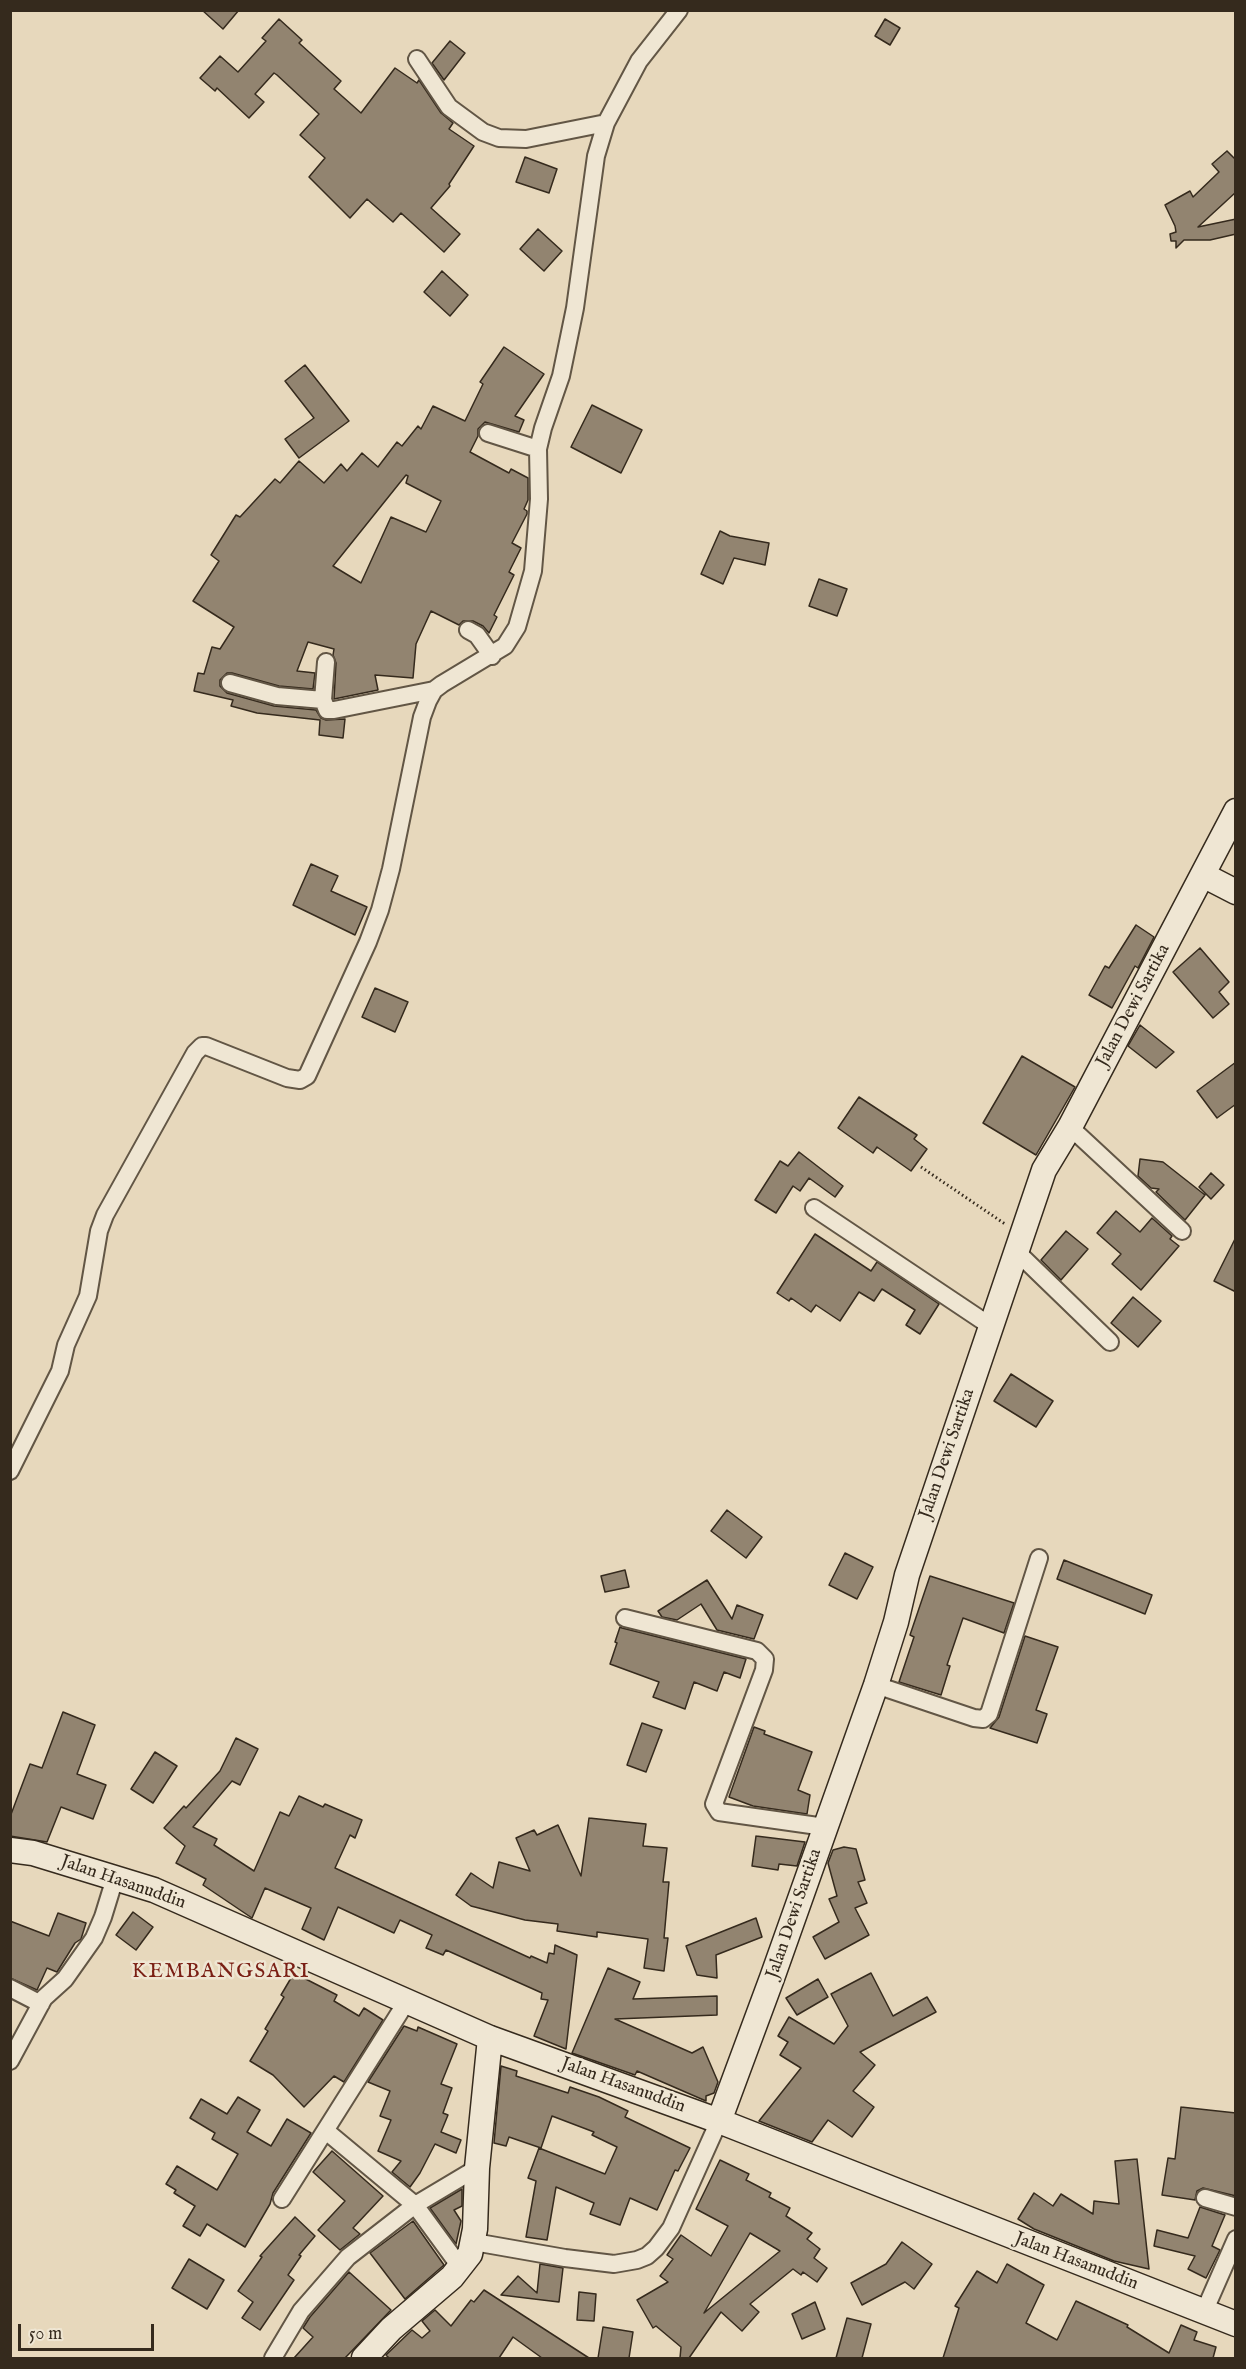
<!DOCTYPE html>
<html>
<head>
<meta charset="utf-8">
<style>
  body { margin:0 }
  #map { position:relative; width:1246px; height:2369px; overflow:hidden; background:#e7d8bc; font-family:"IM FELL English",serif }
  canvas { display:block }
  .frame { position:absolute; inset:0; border:12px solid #352a1d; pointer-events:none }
  .scale { position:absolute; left:18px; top:2324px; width:136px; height:27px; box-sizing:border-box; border:3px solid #352a1d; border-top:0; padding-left:8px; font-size:18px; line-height:21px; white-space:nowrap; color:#352a1d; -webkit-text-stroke:4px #efe6d3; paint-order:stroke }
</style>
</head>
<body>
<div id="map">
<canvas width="1246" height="2369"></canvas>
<div class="frame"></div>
<div class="scale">50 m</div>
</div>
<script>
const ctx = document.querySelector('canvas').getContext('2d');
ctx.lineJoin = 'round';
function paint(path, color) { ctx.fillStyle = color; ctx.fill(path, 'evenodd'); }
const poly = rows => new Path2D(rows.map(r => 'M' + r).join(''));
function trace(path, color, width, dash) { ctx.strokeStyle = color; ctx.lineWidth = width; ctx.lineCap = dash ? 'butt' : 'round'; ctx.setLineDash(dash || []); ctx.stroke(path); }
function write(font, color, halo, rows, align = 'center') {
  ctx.font = font + ' "IM FELL English",serif'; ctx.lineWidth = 5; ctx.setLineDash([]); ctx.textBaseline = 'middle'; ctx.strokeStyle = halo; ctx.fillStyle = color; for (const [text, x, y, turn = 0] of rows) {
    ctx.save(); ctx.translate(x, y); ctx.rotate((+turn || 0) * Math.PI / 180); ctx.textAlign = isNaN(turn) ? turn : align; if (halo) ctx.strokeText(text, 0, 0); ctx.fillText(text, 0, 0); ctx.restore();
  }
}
const building = poly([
  [202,10,239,10,223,29,202,10],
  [279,19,302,40,299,43,341,81,334,89,361,113,395,68,417,83,419,80,441,113,453,123,449,129,474,146,449,184,450,186,431,208,460,234,444,252,401,213,393,222,367,199,350,218,309,177,325,158,300,135,319,114,277,75,274,73,255,94,264,102,249,118,217,88,215,91,200,78,220,56,238,72,266,41,262,38,279,19],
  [885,19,900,28,890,45,875,36,885,19],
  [450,41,465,53,444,80,432,63,450,41],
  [1227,151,1234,158,1236,157,1236,192,1198,227,1236,219,1236,234,1210,240,1184,240,1176,248,1176,241,1171,241,1170,234,1176,232,1175,226,1165,205,1190,191,1193,197,1219,172,1212,164,1227,151],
  [525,157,557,169,549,193,516,182,525,157],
  [538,229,562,251,544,271,520,249,538,229],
  [442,271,468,295,450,316,424,292,442,271],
  [504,347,544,374,515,416,524,420,519,432,485,422,478,429,478,436,470,452,509,473,511,469,528,478,528,500,524,509,527,511,527,514,512,543,521,548,509,572,514,575,494,615,497,617,489,633,483,626,473,621,463,621,459,625,431,611,416,644,413,678,375,675,378,690,334,699,336,663,333,655,334,649,308,642,297,671,315,673,313,689,279,686,232,673,227,673,220,680,220,686,227,693,274,706,316,710,321,718,326,720,345,719,343,738,319,735,320,720,257,713,231,706,233,700,194,691,198,673,204,674,212,647,220,649,234,627,193,601,219,561,211,555,236,515,240,517,275,479,280,483,299,461,324,483,341,464,347,471,362,453,378,467,397,442,402,446,418,426,421,429,433,406,465,421,483,384,480,382,504,347],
  [406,475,408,476,406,483,441,501,426,532,391,517,361,583,333,566,406,475],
  [305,365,349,421,299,458,285,439,314,418,285,381,305,365],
  [592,405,642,430,621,473,571,447,592,405],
  [720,531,730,536,769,543,765,565,734,558,723,584,701,574,720,531],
  [819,579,847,589,837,616,809,606,819,579],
  [311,864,338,876,331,891,367,907,355,935,293,905,311,864],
  [1136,925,1154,937,1138,968,1135,966,1112,1008,1089,995,1105,966,1109,968,1136,925],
  [1200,948,1229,982,1219,992,1229,1004,1213,1018,1173,972,1200,948],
  [375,988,408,1002,395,1032,362,1017,375,988],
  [1140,1025,1174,1052,1156,1068,1128,1046,1140,1025],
  [1022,1056,1075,1087,1036,1155,983,1123,1022,1056],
  [1236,1062,1236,1104,1217,1118,1197,1091,1236,1062],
  [859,1097,917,1135,914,1139,927,1149,911,1171,877,1147,873,1153,838,1128,859,1097],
  [799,1152,843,1186,835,1197,809,1178,800,1191,793,1186,776,1213,755,1200,780,1161,788,1166,799,1152],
  [1140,1159,1163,1162,1205,1195,1185,1220,1156,1192,1159,1189,1151,1188,1138,1176,1140,1159],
  [1211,1173,1224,1185,1211,1199,1199,1187,1211,1173],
  [1116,1211,1140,1232,1152,1218,1172,1236,1170,1239,1179,1246,1141,1290,1112,1264,1121,1254,1097,1233,1116,1211],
  [1066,1231,1088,1249,1061,1280,1041,1260,1066,1231],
  [815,1234,871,1271,877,1262,939,1304,920,1334,906,1325,915,1310,882,1289,874,1301,859,1292,840,1321,816,1305,811,1312,791,1298,789,1301,777,1293,815,1234],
  [1236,1237,1236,1292,1214,1281,1236,1237],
  [1133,1297,1161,1321,1138,1347,1111,1323,1133,1297],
  [1011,1374,1053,1401,1036,1427,994,1401,1011,1374],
  [727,1510,762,1537,746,1558,711,1531,727,1510],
  [845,1553,873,1567,857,1599,829,1585,845,1553],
  [1064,1560,1152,1595,1145,1614,1057,1579,1064,1560],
  [625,1570,629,1587,605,1592,601,1576,625,1570],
  [930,1576,1014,1603,1004,1633,963,1618,947,1665,950,1666,941,1695,899,1682,914,1637,910,1635,930,1576],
  [707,1580,732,1619,737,1605,763,1615,754,1639,717,1630,701,1604,677,1620,662,1617,658,1611,707,1580],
  [620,1627,622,1628,746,1659,740,1678,724,1672,717,1691,694,1682,685,1709,653,1697,659,1682,610,1664,617,1643,615,1642,620,1627],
  [1025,1636,1058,1647,1036,1710,1047,1714,1037,1743,990,1728,999,1717,1025,1636],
  [63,1712,95,1725,77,1774,106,1785,93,1819,61,1807,47,1842,10,1836,10,1817,30,1764,42,1768,63,1712],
  [642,1723,662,1730,646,1772,627,1765,642,1723],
  [754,1727,765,1731,764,1734,812,1752,798,1790,810,1795,807,1814,753,1806,729,1797,754,1727],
  [236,1738,258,1749,240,1785,232,1781,193,1827,217,1839,214,1845,254,1871,280,1812,289,1816,299,1796,323,1807,325,1804,362,1820,355,1838,350,1835,335,1868,530,1958,531,1956,547,1963,549,1953,554,1954,555,1945,577,1955,566,2049,534,2036,548,2000,541,1999,542,1993,446,1950,443,1955,426,1948,432,1935,400,1920,394,1933,338,1907,324,1940,302,1929,311,1908,265,1888,252,1918,203,1885,206,1879,176,1863,185,1846,164,1828,184,1806,186,1808,220,1771,236,1738],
  [155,1752,177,1766,153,1803,131,1789,155,1752],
  [589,1818,646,1824,643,1846,667,1848,663,1882,669,1882,664,1938,668,1938,664,1971,644,1968,648,1939,597,1932,597,1937,557,1931,558,1924,525,1920,471,1906,456,1895,471,1873,493,1888,499,1862,530,1871,516,1838,534,1830,537,1835,558,1825,581,1876,589,1818],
  [756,1836,805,1842,797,1866,779,1864,778,1870,752,1866,756,1836],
  [844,1847,856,1849,865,1880,858,1882,867,1903,855,1908,869,1935,825,1959,813,1937,839,1922,829,1899,837,1896,828,1863,833,1850,844,1847],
  [133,1912,153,1927,136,1950,116,1935,133,1912],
  [58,1913,86,1923,81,1939,75,1943,57,1972,47,1968,37,1990,10,1978,10,1921,49,1936,58,1913],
  [756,1918,762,1937,716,1955,717,1978,697,1975,686,1946,756,1918],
  [608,1968,640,1982,633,1999,717,1996,717,2015,615,2019,692,2053,703,2047,718,2082,714,2093,706,2096,706,2101,637,2071,635,2075,572,2053,608,1968],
  [294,1973,337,1995,334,2001,359,2016,364,2008,383,2020,344,2082,334,2076,304,2107,273,2075,250,2061,268,2031,265,2029,284,1997,281,1995,294,1973],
  [871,1973,893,2016,927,1997,936,2012,860,2052,875,2065,853,2091,874,2107,852,2137,828,2120,812,2142,759,2121,801,2068,780,2055,788,2042,778,2036,789,2017,834,2044,848,2026,831,1994,871,1973],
  [818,1979,828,1997,797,2015,786,1998,818,1979],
  [404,2026,417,2031,418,2027,457,2044,441,2084,452,2088,443,2113,448,2115,441,2132,461,2140,456,2153,435,2144,420,2173,410,2187,392,2172,401,2161,378,2151,391,2120,380,2116,390,2091,368,2082,404,2026],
  [501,2066,517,2071,516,2076,568,2093,570,2087,599,2097,628,2111,625,2117,690,2148,678,2171,675,2170,657,2210,630,2198,620,2225,590,2214,594,2203,556,2187,547,2240,526,2237,536,2181,528,2178,539,2148,605,2174,617,2147,592,2135,594,2132,552,2116,541,2148,509,2137,506,2146,494,2143,501,2066],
  [238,2097,260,2110,247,2132,271,2146,287,2119,311,2133,273,2193,270,2204,245,2247,207,2224,200,2236,183,2226,195,2206,174,2193,176,2190,166,2184,177,2166,217,2190,238,2154,212,2139,215,2133,190,2118,201,2099,227,2114,238,2097],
  [1181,2107,1236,2113,1236,2196,1203,2188,1197,2191,1195,2200,1162,2195,1168,2158,1175,2159,1181,2107],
  [332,2151,383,2196,353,2228,360,2234,340,2250,318,2230,345,2201,313,2172,332,2151],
  [1137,2159,1149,2269,1114,2261,1034,2229,1018,2219,1034,2193,1053,2206,1061,2194,1093,2214,1094,2201,1119,2204,1115,2161,1137,2159],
  [720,2160,749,2174,746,2180,771,2193,769,2197,790,2208,786,2216,812,2233,807,2239,820,2249,814,2258,827,2268,817,2282,803,2272,801,2275,793,2269,750,2304,759,2312,742,2331,721,2312,689,2358,680,2358,681,2347,656,2326,653,2328,637,2300,668,2282,660,2276,673,2259,667,2255,681,2235,711,2256,728,2226,696,2209,720,2160],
  [750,2233,780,2251,704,2313,750,2233],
  [462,2189,462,2206,454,2210,461,2221,456,2244,430,2208,462,2189],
  [1200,2207,1225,2215,1212,2246,1220,2250,1206,2278,1188,2269,1195,2256,1154,2246,1157,2230,1188,2238,1200,2207],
  [295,2217,315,2236,299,2255,301,2256,288,2275,294,2280,260,2330,242,2318,253,2302,238,2291,262,2257,260,2256,295,2217],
  [413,2221,444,2265,405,2299,370,2253,413,2221],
  [902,2242,932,2264,914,2289,905,2282,862,2305,851,2283,886,2264,902,2242],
  [189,2259,224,2280,207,2309,172,2288,189,2259],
  [540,2264,563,2268,559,2302,501,2295,518,2276,537,2293,540,2264],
  [1007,2264,1044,2285,1026,2323,1057,2340,1076,2301,1128,2325,1127,2327,1169,2353,1181,2325,1197,2332,1194,2340,1216,2347,1213,2358,943,2358,959,2308,955,2306,977,2271,997,2283,1007,2264],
  [349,2272,391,2310,345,2358,294,2358,313,2337,303,2328,310,2317,349,2272],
  [484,2290,524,2316,589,2358,542,2358,513,2337,499,2358,389,2358,386,2355,412,2330,422,2338,430,2331,422,2321,435,2310,451,2326,471,2300,474,2302,484,2290],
  [579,2292,596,2294,594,2321,577,2320,579,2292],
  [815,2302,825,2329,802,2339,792,2314,815,2302],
  [847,2318,871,2324,862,2358,836,2358,847,2318],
  [603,2327,633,2332,629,2358,598,2358,603,2327]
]);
const path = poly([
  [921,1167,1005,1224]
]);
const street = poly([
  [417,59,449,107,483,132,499,138,526,139,606,123],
  [488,433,538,449],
  [468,630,477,635,492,656],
  [326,662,323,700,327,710,334,710,434,690],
  [230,683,277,696,323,700],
  [1070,1127,1182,1231],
  [814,1208,992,1327],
  [1017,1252,1110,1342],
  [10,1471,60,1371,66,1345,88,1296,99,1231,105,1215,195,1053,202,1046,206,1046,287,1078,300,1080,307,1076,368,942,380,910,391,869,422,717,428,701,434,690,442,684,505,646,517,627,533,571,539,499,538,449,543,428,561,376,575,308,596,156,606,123,639,61,679,10],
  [625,1618,757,1651,765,1659,764,1670,714,1804,719,1812,825,1827],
  [876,1685,974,1718,983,1719,989,1714,1039,1558],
  [10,1988,41,2004],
  [10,2061,44,1998,65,1979,94,1938,103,1917,115,1878],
  [326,2131,415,2205,461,2268],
  [1205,2198,1236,2207],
  [282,2199,407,2001],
  [474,2242,565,2258,614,2264,637,2260,647,2256,656,2248,671,2228,719,2121],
  [1204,2312,1236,2239],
  [273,2358,301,2311,348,2257,415,2205,477,2168]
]);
const secondary = poly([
  [1203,875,1236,892],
  [10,1850,33,1853,154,1890,490,2038,719,2121,1236,2324],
  [719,2121,772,1978,876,1685,896,1622,907,1575,1044,1170,1070,1127,1236,811],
  [364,2358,391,2329,452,2277,470,2254,475,2229,477,2168,490,2038]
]);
const streetNames = [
  ["Jalan Dewi Sartika",1134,1006,-62],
  ["Jalan Dewi Sartika",948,1454,-71],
  ["Jalan Hasanuddin",123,1883,19],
  ["Jalan Dewi Sartika",795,1914,-71],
  ["Jalan Hasanuddin",623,2086,20],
  ["Jalan Hasanuddin",1076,2262,21]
];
const quarterNames = [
  ["KEMBANGSARI",221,1973]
];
paint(building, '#928470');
trace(building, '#352a1d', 1.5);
trace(street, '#625645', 20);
trace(secondary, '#352a1d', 27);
trace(path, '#352a1d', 3, [1.5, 3]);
trace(street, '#efe6d3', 16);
trace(secondary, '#efe6d3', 24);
write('18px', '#352a1d', '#efe6d3', streetNames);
ctx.letterSpacing = '1.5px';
write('21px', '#7a1f14', '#efe6d3', quarterNames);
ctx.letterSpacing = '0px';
</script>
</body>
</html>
